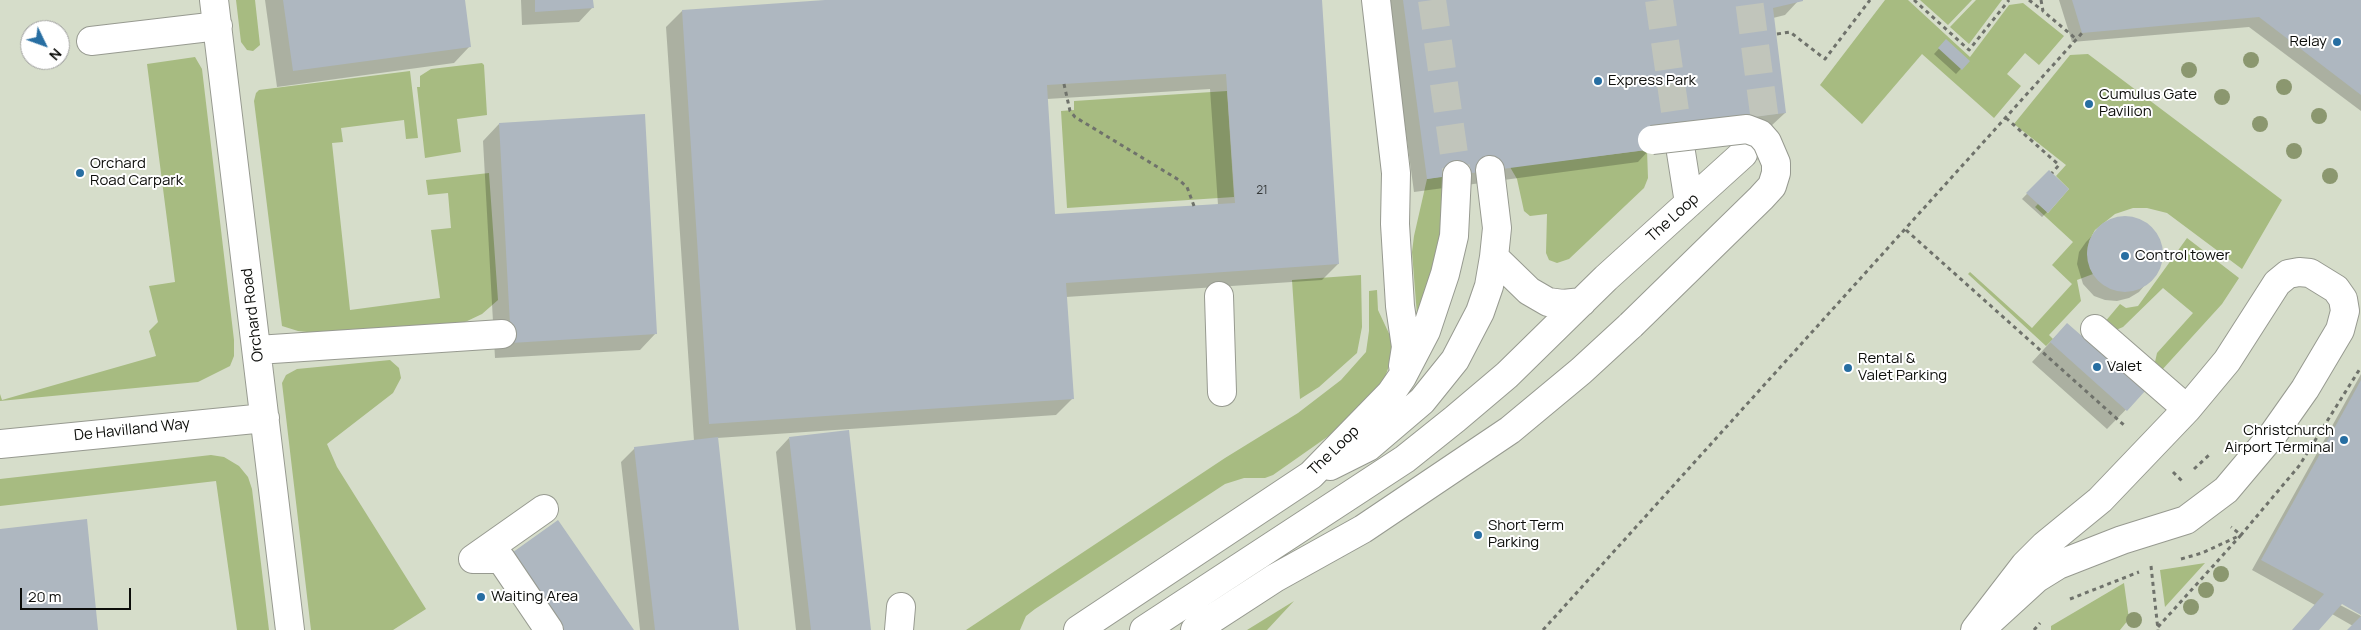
<!DOCTYPE html>
<html>
<head>
<meta charset="utf-8">
<style>
  body { margin:0 }
  #map { position:relative; width:2361px; height:630px; overflow:hidden; background:#e1e5da; font-family:Manrope,sans-serif }
  canvas { display:block }
  .north { position:absolute; left:20px; top:20px; width:50px; height:50px; box-sizing:border-box; background:#fff; border:1px solid #9e9e9d; border-radius:50%; rotate:132deg; font-size:14px; font-weight:700; line-height:20px; text-align:center; color:#0c0d0a }
  .north::after { content:''; display:block; margin:auto; width:18px; height:22px; background:#276ea2; clip-path:polygon(50% 0,100% 100%,50% 72%,0 100%) }
  .scale { position:absolute; left:20px; top:588px; width:111px; height:22px; box-sizing:border-box; border:2px solid #0c0d0a; border-top:0; padding-left:6px; font-size:15px; line-height:18px; white-space:nowrap; color:#0c0d0a; -webkit-text-stroke:4px #fff; paint-order:stroke }
</style>
</head>
<body>
<div id="map">
<canvas width="2361" height="630"></canvas>
<div class="north">N</div>
<div class="scale">20 m</div>
</div>
<script>
const ctx = document.querySelector('canvas').getContext('2d');
ctx.lineJoin = 'round';
function paint(path, color) { ctx.fillStyle = color; ctx.fill(path, 'evenodd'); }
const poly = rows => new Path2D(rows.map(r => 'M' + r).join(''));
function trace(path, color, width, dash) { ctx.strokeStyle = color; ctx.lineWidth = width; ctx.lineCap = dash ? 'butt' : 'round'; ctx.setLineDash(dash || []); ctx.stroke(path); }
function write(font, color, halo, rows, align = 'center') {
  ctx.font = font + ' Manrope,sans-serif'; ctx.lineWidth = 4; ctx.setLineDash([]); ctx.textBaseline = 'middle'; ctx.strokeStyle = halo; ctx.fillStyle = color; for (const [text, x, y, turn = 0] of rows) {
    ctx.save(); ctx.translate(x, y); ctx.rotate((+turn || 0) * Math.PI / 180); ctx.textAlign = isNaN(turn) ? turn : align; if (halo) ctx.strokeText(text, 0, 0); ctx.fillText(text, 0, 0); ctx.restore();
  }
}
const built = poly([
  [0,0,2361,0,2361,630,0,630],
  [30,30,60,30,60,60,30,60]
]);
const green = poly([
  [236,0,255,0,260,45,253,51,247,50,241,42],
  [1885,0,1908,0,1970,57,2009,5,2023,3,2064,36,2039,65,2025,53,2007,74,2021,86,1994,118,1922,54,1862,124,1820,85],
  [1920,0,1972,0,1948,25],
  [1976,0,2002,0,1969,44,1950,27],
  [2088,54,2282,200,2242,269,2167,213,2147,208,2133,208,2115,214,2095,230,2089,241,2087,253,2093,274,2077,280,2081,301,2049,335,2053,339,2046,346,1968,274,1970,272,2032,328,2072,284,2052,265,2073,242,2035,207,2038,204,2048,213,2069,189,2056,176,2066,165,2014,124,2070,55],
  [195,57,202,69,234,340,234,356,230,366,198,382,0,401,0,394,2,400,156,356,149,331,158,322,149,286,175,282,147,64],
  [482,63,484,65,487,115,457,119,461,152,425,158,417,87,420,87,420,76,431,69],
  [410,71,418,138,406,139,404,120,341,128,343,142,332,143,350,310,440,298,431,230,451,228,448,193,428,195,426,180,489,173,498,300,482,314,463,323,316,333,298,331,282,326,254,101,256,93,259,90],
  [1227,91,1234,197,1067,208,1061,111,1074,110,1074,101],
  [1647,150,1648,178,1644,188,1569,259,1557,263,1549,260,1546,253,1547,214,1530,216,1524,211,1517,179,1510,167],
  [1445,176,1441,238,1420,316,1417,315,1412,252,1414,236,1427,179],
  [2187,238,2239,278,2222,304,2161,371,2155,362,2157,353,2193,313,2163,288,2123,327,2116,330,2104,323,2120,304,2126,308,2138,306],
  [1361,275,1362,327,1357,353,1319,387,1300,399,1292,280],
  [1377,290,1378,310,1392,340,1389,366,1385,377,1375,391,1340,428,1273,475,1265,478,1244,478,1225,484,1035,609,1026,616,1020,630,966,630,1225,458,1298,413,1341,380,1366,352,1369,331,1369,291],
  [390,360,399,368,401,378,393,393,327,444,337,467,426,609,393,630,311,630,282,383,286,375,297,369],
  [211,455,224,457,239,466,248,477,252,489,269,630,237,630,216,481,0,506,0,479],
  [2205,563,2165,607,2160,570],
  [2124,583,2129,619,2120,630,2051,630,2051,626],
  [1294,601,1267,630,1247,630]
]);
const shadow = poly([
  [265,0,464,0,470,46,454,63,277,87],
  [521,0,592,0,592,8,579,22,522,25],
  [843,0,1321,0,1338,264,1322,280,1066,297,1072,399,1056,415,717,438,738,630,640,630,621,462,635,448,694,441,666,27,682,11],
  [1210,89,1218,205,1054,215,1047,99],
  [1388,0,1799,0,1785,15,1773,18,1785,113,1771,126,1651,148,1638,162,1414,192],
  [2059,0,2361,0,2361,111,2249,27,2072,42],
  [1946,41,1968,61,1956,74,1934,54],
  [499,124,656,333,640,350,495,358,483,141],
  [2049,171,2047,212,2042,217,2022,199],
  [2128,217,2139,220,2149,227,2157,237,2161,259,2157,271,2139,292,2129,298,2117,301,2105,300,2094,296,2083,284,2077,264,2079,252,2086,242,2105,223],
  [2067,324,2143,392,2107,429,2032,362],
  [2361,374,2361,614,2342,603,2340,605,2361,616,2361,630,2349,630,2353,626,2332,614,2317,630,2293,630,2315,605,2252,570],
  [789,438,870,630,796,630,776,452]
]);
const building = poly([
  [283,0,465,0,471,47,293,71],
  [535,0,593,0,594,8,535,12],
  [825,0,1322,0,1339,264,1066,283,1074,399,709,424,682,10],
  [1226,74,1235,203,1055,214,1047,85],
  [1403,0,1803,0,1803,1,1773,8,1786,113,1650,128,1653,149,1427,179],
  [2072,0,2361,0,2361,95,2259,17,2082,33],
  [1946,39,1970,61,1962,70,1938,48],
  [645,114,657,334,511,343,499,123],
  [2049,170,2069,189,2048,213,2026,193],
  '2087 254a38 38 0 1 1 76 0a38 38 0 1 1-76 0Z',
  [2067,323,2145,391,2127,411,2050,342],
  [2361,380,2361,615,2342,604,2319,630,2292,630,2324,594,2261,560],
  [849,430,871,630,811,630,789,437],
  [718,437,739,630,655,630,634,447],
  [87,519,98,630,0,630,0,529],
  [558,520,634,630,561,630,509,555],
  [2361,616,2361,630,2347,630]
]);
const minorTunnel = poly([
  [1432,0,1457,175],
  [1659,0,1680,146],
  [1746,152,1758,136,1765,121,1749,0]
]);
const path = poly([
  [1914,0,1969,50,2009,0],
  [2029,0,2042,10],
  [2041,0,2043,11,2075,38],
  [1777,34,1790,32,1825,59,1870,0],
  [1064,84,1070,111,1075,117,1179,180,1187,187,1194,206],
  [2006,118,2059,165,2052,173],
  [1906,230,2125,426],
  [2194,469,2209,455],
  [2173,472,2183,482],
  [2181,559,2202,553,2241,535,2299,466,2361,367],
  [2151,566,2158,630],
  [2070,599,2139,572],
  [2158,627,2241,535,2231,527],
  [1543,630,2082,33],
  [2034,630,2040,623]
]);
const minor = poly([
  [214,0,290,630],
  [1376,0,1396,173,1395,224,1400,306,1406,347,1403,366],
  [91,41,218,26],
  [1680,146,1689,203],
  [1494,257,1529,291,1548,302,1563,304,1582,302],
  [1219,296,1222,392],
  [2095,329,2187,409],
  [257,350,502,334],
  [0,444,265,418],
  [1330,466,1368,447,1422,401,1455,360,1468,335,1480,312,1489,286,1494,257,1497,228,1490,170],
  [473,559,501,559,549,630],
  [473,559,544,509],
  [899,630,901,607],
  [1078,630,1311,475,1391,393,1402,377,1426,331,1445,274,1454,236,1457,175],
  [1144,630,1405,459,1455,419,1507,375,1606,278,1743,154],
  [1195,630,1275,578,1363,529,1510,430,1581,371,1631,325],
  [1975,630,2025,565,2045,545,2100,500,2187,409,2227,361,2277,283,2288,274,2299,272,2310,273,2336,289,2343,299,2345,311,2340,330,2305,389,2274,433,2226,490,2186,520,2122,540,2058,565,2037,578,1980,630]
]);
const minorBridge = poly([
  [1631,325,1761,198,1772,186,1776,173,1776,163,1767,142,1760,134,1747,129,1652,140]
]);
const trees = [
  [2251,60],
  [2189,70],
  [2284,87],
  [2222,97],
  [2319,116],
  [2260,124],
  [2294,151],
  [2330,176],
  [2221,574],
  [2206,590],
  [2191,607],
  [2134,620]
];
const markers = [
  [2337,42,5,"#276ea2"],
  [1598,81,5,"#276ea2"],
  [2089,104,5,"#276ea2"],
  [80,173,5,"#276ea2"],
  [2125,256,5,"#276ea2"],
  [2097,367,5,"#276ea2"],
  [1848,368,5,"#276ea2"],
  [2344,440,5,"#276ea2"],
  [1478,535,5,"#276ea2"],
  [481,597,5,"#276ea2"]
];
const numberNames = [
  ["21",1262,191]
];
const poiNames = [
  ["Relay",2327,42,"right"],
  ["Express Park",1608,81],
  ["Cumulus Gate",2099,95],
  ["Pavilion",2099,112],
  ["Orchard",90,164],
  ["Road Carpark",90,181],
  ["Control tower",2135,256],
  ["Rental &",1858,359],
  ["Valet Parking",1858,376],
  ["Valet",2107,367],
  ["Christchurch",2334,431,"right"],
  ["Airport Terminal",2334,448,"right"],
  ["Short Term",1488,526],
  ["Parking",1488,543],
  ["Waiting Area",491,597]
];
const streetNames = [
  ["The Loop",1673,218,-42],
  ["Orchard Road",253,315,-97],
  ["De Havilland Way",132,430,-6],
  ["The Loop",1334,451,-44]
];
paint(built, '#d6ddca');
paint(green, '#a7bb81');
paint(shadow, '#0003');
paint(building, '#aeb7c0');
trace(minorTunnel, '#c1c5bb', 28, [28, 14]);
trace(minor, '#979a90', 30);
trace(path, '#6f726b', 3, [4, 4]);
trace(minor, '#fff', 28);
trace(minorBridge, '#979a90', 30, []);
trace(minorBridge, '#fff', 28);
ctx.fillStyle = '#8b976f';
for (const [x, y] of trees) { ctx.beginPath(); ctx.arc(x, y, 8, 0, 2 * Math.PI); ctx.fill(); }
for (const [x, y, r, color] of markers) { const dot = new Path2D(); dot.arc(x, y, r, 0, 2 * Math.PI); ctx.fillStyle = color; ctx.fill(dot); trace(dot, '#fff', 2); }
write('12px', '#343838', null, numberNames);
write('15px', '#0c0d0a', '#fff', poiNames, 'left');
write('15px', '#0c0d0a', '#fff', streetNames);
</script>
</body>
</html>
